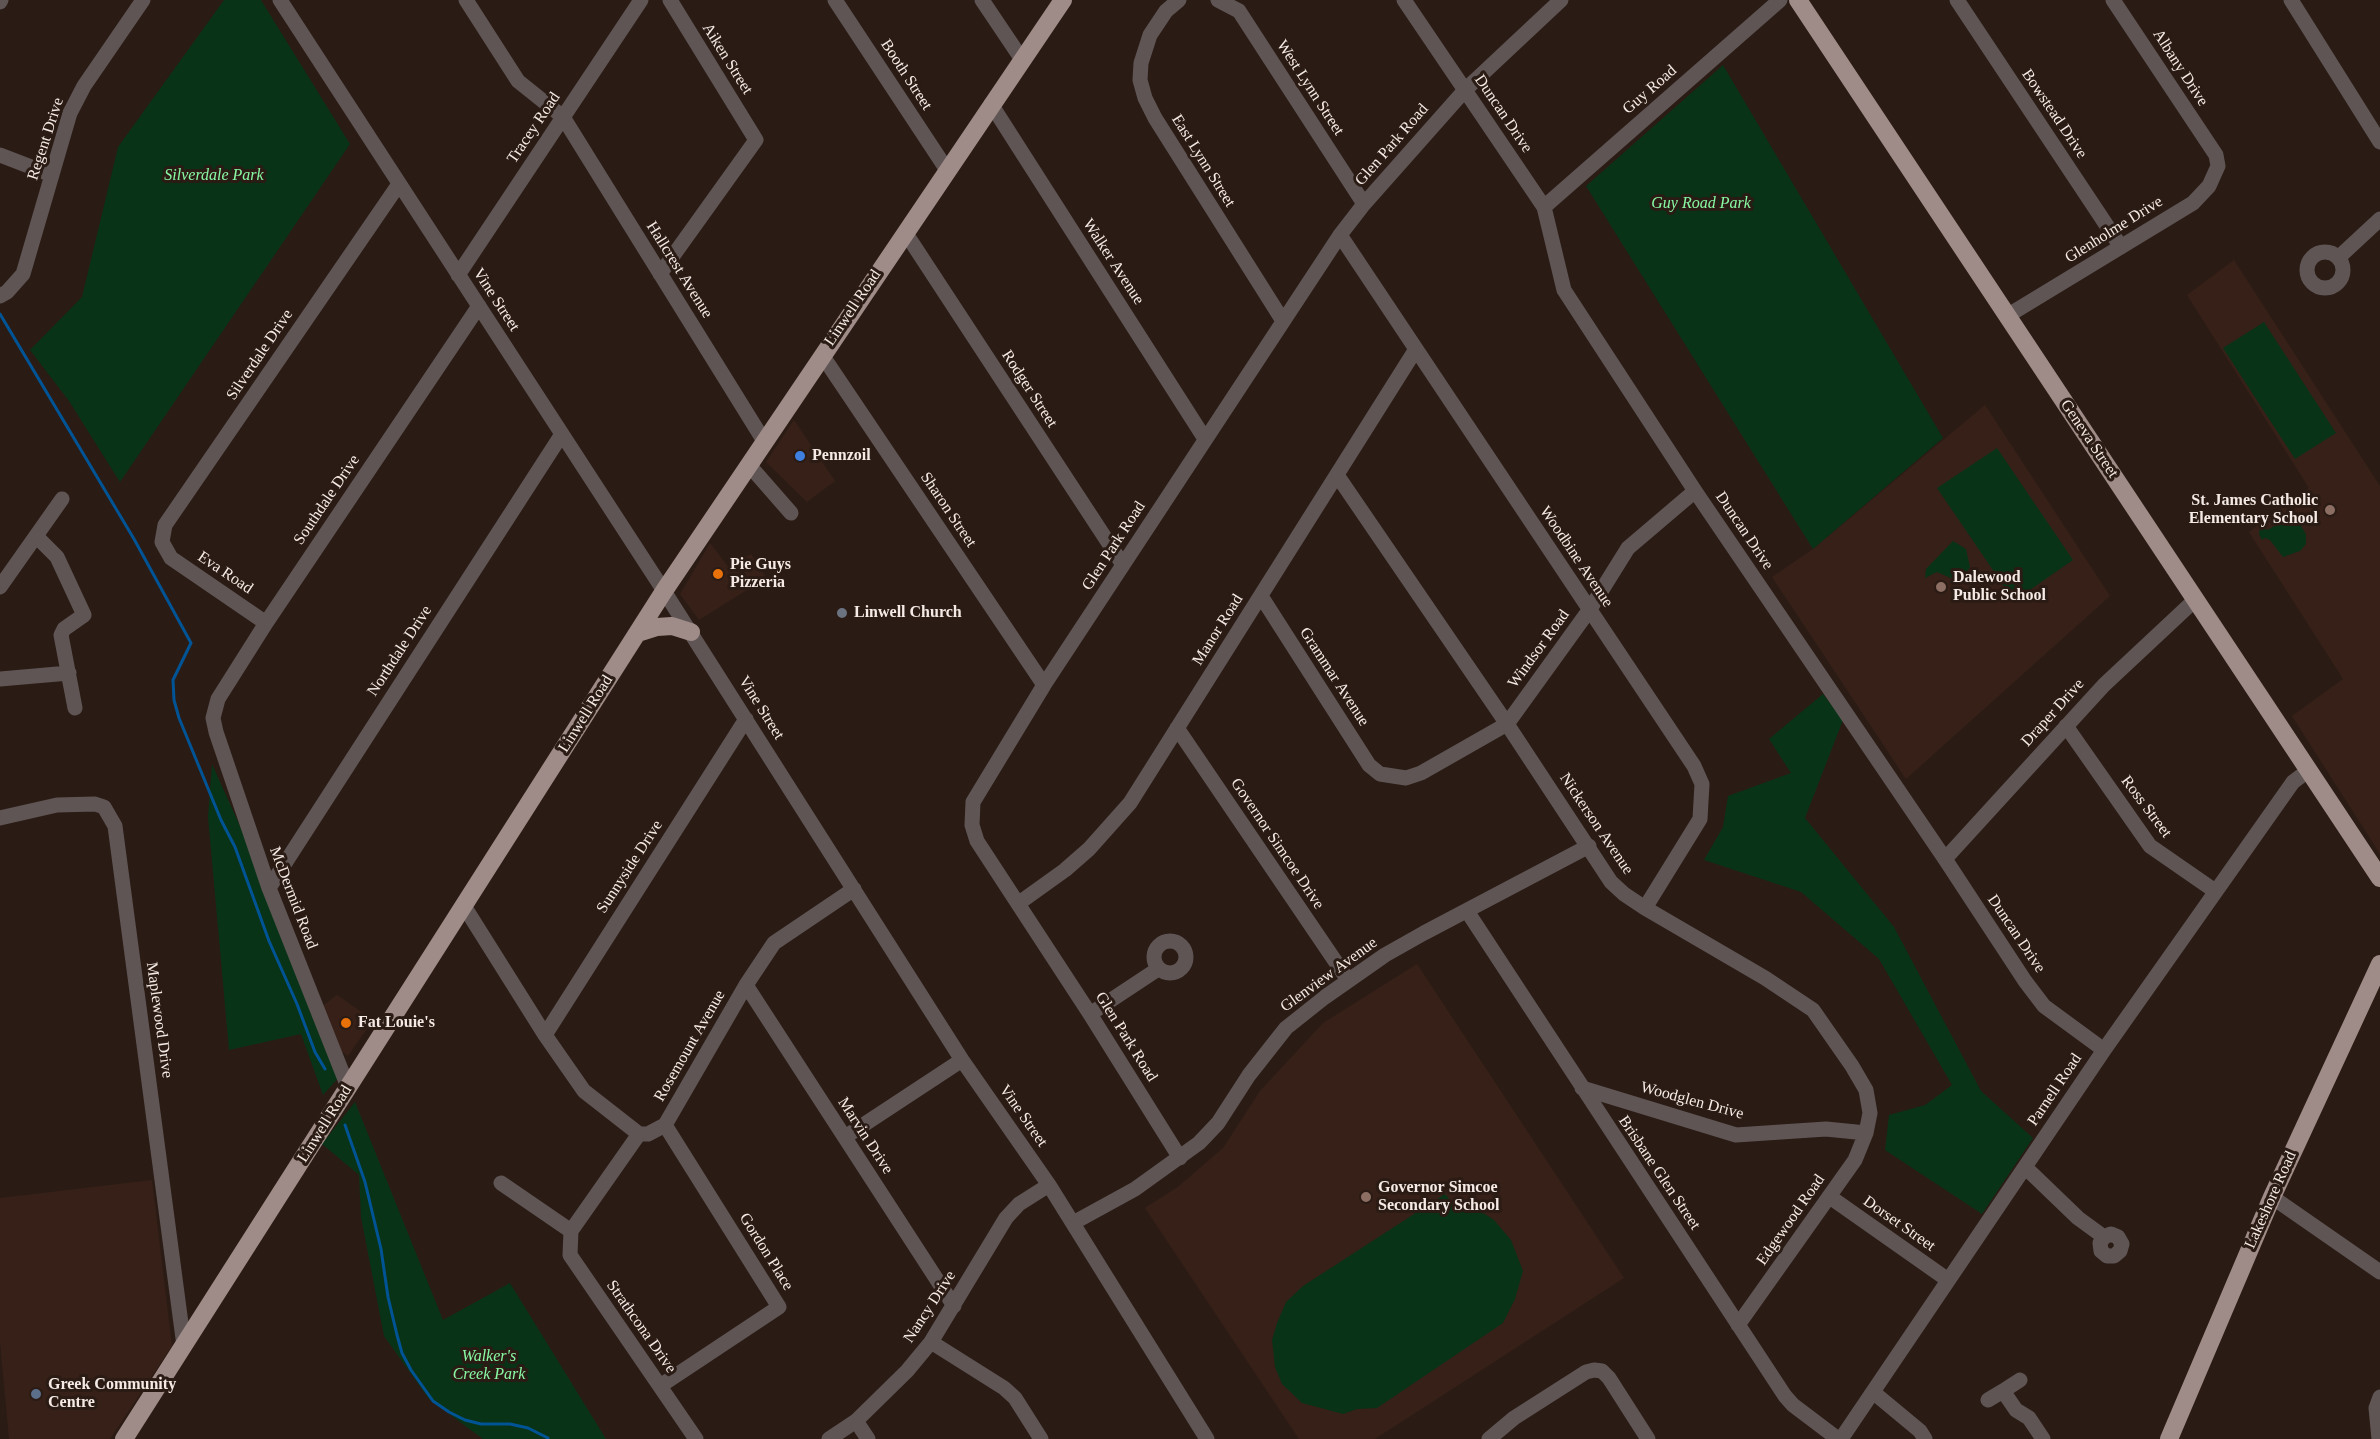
<!DOCTYPE html>
<html>
<head>
<meta charset="utf-8">
<style>
  body { margin:0 }
  canvas { display:block; background:#2a1b14 }
</style>
</head>
<body>
<canvas width="2380" height="1439"></canvas>
<script>
const ctx = document.querySelector('canvas').getContext('2d');
ctx.lineJoin = 'round';
function paint(path, color) { ctx.fillStyle = color; ctx.fill(path, 'evenodd'); }
const poly = rows => new Path2D(rows.map(r => 'M' + r).join(''));
function trace(path, color, width, dash) { ctx.strokeStyle = color; ctx.lineWidth = width; ctx.lineCap = dash ? 'butt' : 'round'; ctx.setLineDash(dash || []); ctx.stroke(path); }
function write(font, color, halo, rows, align = 'center') {
  ctx.font = font + ' "Times New Roman",serif'; ctx.lineWidth = 6; ctx.setLineDash([]); ctx.textBaseline = 'middle'; ctx.strokeStyle = halo; ctx.fillStyle = color; for (const [text, x, y, turn = 0] of rows) {
    ctx.save(); ctx.translate(x, y); ctx.rotate((+turn || 0) * Math.PI / 180); ctx.textAlign = isNaN(turn) ? turn : align; if (halo) ctx.strokeText(text, 0, 0); ctx.fillText(text, 0, 0); ctx.restore();
  }
}
const built = poly([
  [2234,260,2380,486,2380,854,2292,716,2343,679,2249,532,2309,488,2187,295],
  [1985,405,2110,596,1906,779,1772,577,1813,549],
  [794,420,835,481,807,502,766,462],
  [710,543,729,568,751,554,766,578,699,620,680,594],
  [1417,964,1624,1278,1375,1439,1299,1439,1145,1208,1179,1186,1223,1148,1260,1091,1323,1023],
  [337,995,373,1020,348,1056,339,1050,321,1007],
  [152,1180,172,1346,110,1439,9,1439,0,1342,0,1198]
]);
const green = poly([
  [224,0,261,0,350,144,120,482,69,401,30,350,82,297,118,147],
  [1723,65,1943,438,1813,549,1586,186],
  [2264,322,2336,433,2295,459,2223,348],
  [1997,448,2073,560,2014,601,1937,488],
  [2289,517,2297,520,2306,534,2306,544,2300,551,2283,557,2270,540,2265,538,2262,540,2259,534,2260,529,2264,526,2267,530,2271,528],
  [1953,541,1966,549,1970,567,1963,578,1953,579,1937,572,1925,578,1926,569],
  [1823,694,1843,720,1805,818,1894,927,1981,1091,2033,1138,1982,1214,1885,1150,1889,1115,1925,1105,1952,1085,1879,959,1801,892,1704,860,1723,827,1728,796,1791,773,1769,739],
  [212,764,321,1006,341,1075,323,1095,301,1034,229,1050,208,817],
  [355,1102,443,1320,510,1283,606,1439,483,1439,429,1399,384,1336,361,1217,359,1175,322,1144],
  [1445,1194,1455,1206,1485,1214,1494,1220,1511,1240,1523,1271,1515,1299,1503,1323,1377,1408,1357,1409,1343,1414,1302,1403,1282,1384,1275,1367,1272,1340,1277,1323,1286,1302,1303,1286]
]);
const stream = poly([
  [0,314,134,539,191,643,173,680,174,700,179,718,221,820,235,847,269,941,297,1004,315,1052,325,1069],
  [345,1125,365,1182,381,1249,388,1297,397,1335,402,1353,411,1370,433,1401,449,1412,465,1420,481,1424,510,1424,528,1428,548,1438]
]);
const minor = poly([
  [280,0,664,591,962,1060,1049,1185,1207,1439],
  [466,0,518,81,563,117,764,441],
  [835,0,947,170],
  [982,0,1023,61],
  [1179,0,1166,11,1150,35,1141,63,1140,80,1145,98,1155,118,1283,321],
  [1218,0,1239,11,1364,204],
  [1404,0,1544,207,1564,290,1695,491,1945,859,2025,981,2044,1006,2104,1050],
  [1957,0,2121,247],
  [2291,0,2380,142],
  [0,2,1,0],
  [991,104,1205,439],
  [0,155,52,175],
  [1544,207,1780,0],
  [905,232,1123,565],
  [1340,235,1694,766,1702,784,1700,819,1645,908],
  '2307 270a18 18 0 1 1 36 0a18 18 0 1 1-36 0Z',
  [2338,258,2380,219],
  [660,274,756,140,670,0],
  [458,275,641,0],
  [0,296,7,292,23,274,70,113,84,86,143,0],
  [2007,316,2193,203,2209,186,2218,166,2216,155,2113,0],
  [822,355,1044,685],
  [749,465,791,513],
  [1337,475,1507,724,1611,882,1624,894,1645,908,1765,978,1813,1010,1852,1066,1866,1090,1870,1113,1866,1133,1855,1160,1738,1325],
  [36,536,57,557,84,615,64,629,61,635,75,708],
  [0,587,62,499],
  [1261,596,1369,765,1380,774,1406,778,1421,773,1507,724,1590,609,1628,548,1695,491],
  [266,623,171,558,162,542,165,525,399,184],
  [0,679,69,673],
  [2066,726,2150,846,2215,891],
  [1177,728,1348,980],
  [0,818,57,805,95,804,104,807,115,826,184,1346],
  [1945,859,2104,685,2196,599],
  [269,888,562,434],
  [1019,903,1065,870,1089,849,1130,803,1416,349],
  [464,906,545,1035,584,1091,639,1134],
  [1467,911,1785,1396,1793,1405,1838,1439],
  '1154 957a16 16 0 1 1 32 0a16 16 0 1 1-32 0Z',
  [746,985,954,1306],
  [1090,1014,1158,969],
  [545,1035,746,719],
  [348,1087,269,888,216,732,213,718,218,699,266,623,479,306],
  [1582,1088,1736,1135,1826,1129,1866,1133],
  [639,1134,648,1134,665,1125,746,985,774,943,854,889],
  [845,1137,962,1060],
  [1180,1158,1090,1014,977,841,972,825,973,802,1044,685,1340,235,1364,204,1465,90,1561,0],
  [2025,1167,2078,1218,2104,1237,2111,1234,2118,1237,2122,1244,2120,1251,2114,1256,2107,1256,2101,1251,2100,1243,2104,1237],
  [501,1183,571,1231],
  [1830,1197,1948,1280],
  [2272,1197,2380,1272],
  [1073,1223,1135,1189,1199,1143,1218,1123,1249,1075,1286,1028,1325,997,1385,955,1424,933,1589,846],
  [571,1231,570,1255,696,1439],
  [571,1231,639,1134],
  [931,1342,1004,1388,1015,1398,1041,1439],
  [2020,1380,2003,1391,2016,1410,2029,1418,2043,1439],
  [660,1386,779,1307,665,1125],
  [1873,1392,1920,1431,1925,1439],
  [1988,1400,2003,1391],
  [856,1421,868,1439],
  [829,1439,856,1421,907,1371,931,1342,1006,1218,1019,1204,1049,1185],
  [1489,1439,1514,1418,1586,1372,1594,1370,1602,1371,1609,1378,1648,1439],
  [1841,1439,2104,1050,2293,782,2309,770],
  [2379,1439,2376,1408,2380,1397]
]);
const major = poly([
  [1798,0,2380,878],
  [638,633,657,627,672,626,691,632],
  [124,1439,664,591,1063,0],
  [2169,1439,2272,1197,2380,964]
]);
const markers = [
  [800,456,6,"#3f7fe0"],
  [2330,510,6,"#8d6e63"],
  [718,574,6,"#e8710a"],
  [1941,587,6,"#8d6e63"],
  [842,613,6,"#6b7280"],
  [346,1023,6,"#e8710a"],
  [1366,1197,6,"#8d6e63"],
  [36,1394,6,"#5c6f8a"]
];
const streetNames = [
  ["Aiken Street",727,59,58],
  ["Albany Drive",2180,68,57],
  ["Booth Street",906,75,57],
  ["West Lynn Street",1310,88,57],
  ["Guy Road",1650,90,-41],
  ["Duncan Drive",1503,114,56],
  ["Bowstead Drive",2054,114,56],
  ["Tracey Road",534,128,-56],
  ["Regent Drive",46,139,-72],
  ["Glen Park Road",1392,145,-49],
  ["East Lynn Street",1203,161,58],
  ["Glenholme Drive",2114,230,-32],
  ["Walker Avenue",1113,262,57],
  ["Hallcrest Avenue",679,270,58],
  ["Vine Street",496,300,57],
  ["Linwell Road",853,308,-56],
  ["Silverdale Drive",260,355,-56],
  ["Rodger Street",1029,389,57],
  ["Geneva Street",2089,439,56],
  ["Southdale Drive",327,500,-56],
  ["Sharon Street",948,510,56],
  ["Duncan Drive",1744,531,56],
  ["Glen Park Road",1114,546,-57],
  ["Woodbine Avenue",1576,557,56],
  ["Eva Road",225,573,34],
  ["Manor Road",1218,630,-58],
  ["Windsor Road",1539,649,-54],
  ["Northdale Drive",400,651,-57],
  ["Grammar Avenue",1334,677,57],
  ["Vine Street",761,708,58],
  ["Draper Drive",2053,713,-48],
  ["Linwell Road",586,714,-58],
  ["Ross Street",2146,807,53],
  ["Nickerson Avenue",1596,824,56],
  ["Governor Simcoe Drive",1277,844,56],
  ["Sunnyside Drive",630,867,-57],
  ["McDermid Road",293,898,69],
  ["Duncan Drive",2016,934,56],
  ["Glenview Avenue",1329,975,-36],
  ["Maplewood Drive",159,1020,82],
  ["Glen Park Road",1126,1037,58],
  ["Rosemount Avenue",690,1046,-60],
  ["Parnell Road",2055,1090,-56],
  ["Woodglen Drive",1692,1101,15],
  ["Vine Street",1023,1116,55],
  ["Linwell Road",325,1124,-58],
  ["Marvin Drive",865,1136,57],
  ["Brisbane Glen Street",1659,1173,56],
  ["Lakeshore Road",2271,1200,-66],
  ["Edgewood Road",1791,1220,-55],
  ["Dorset Street",1899,1224,35],
  ["Gordon Place",766,1252,58],
  ["Nancy Drive",930,1307,-57],
  ["Strathcona Drive",641,1327,55]
];
const parkNames = [
  ["Silverdale Park",214,176],
  ["Guy Road Park",1701,204],
  ["Walker's",489,1357],
  ["Creek Park",489,1375]
];
const poiNames = [
  ["Pennzoil",812,456],
  ["St. James Catholic",2318,501,"right"],
  ["Elementary School",2318,519,"right"],
  ["Pie Guys",730,565],
  ["Pizzeria",730,583],
  ["Dalewood",1953,578],
  ["Public School",1953,596],
  ["Linwell Church",854,613],
  ["Fat Louie's",358,1023],
  ["Governor Simcoe",1378,1188],
  ["Secondary School",1378,1206],
  ["Greek Community",48,1385],
  ["Centre",48,1403]
];
paint(built, '#362017');
paint(green, '#093317');
trace(stream, '#005495', 3);
trace(minor, '#5f5554', 15);
trace(major, '#9f8c89', 18);
for (const [x, y, r, color] of markers) { const dot = new Path2D(); dot.arc(x, y, r, 0, 2 * Math.PI); ctx.fillStyle = color; ctx.fill(dot); trace(dot, '#2a1b14', 2); }
write('16px', '#f5eae5', '#2a1b14', streetNames);
write('italic 16px', '#88f9a4', '#2a1b14', parkNames);
write('bold 16px', '#f5eae5', '#2a1b14', poiNames, 'left');
</script>
</body>
</html>
